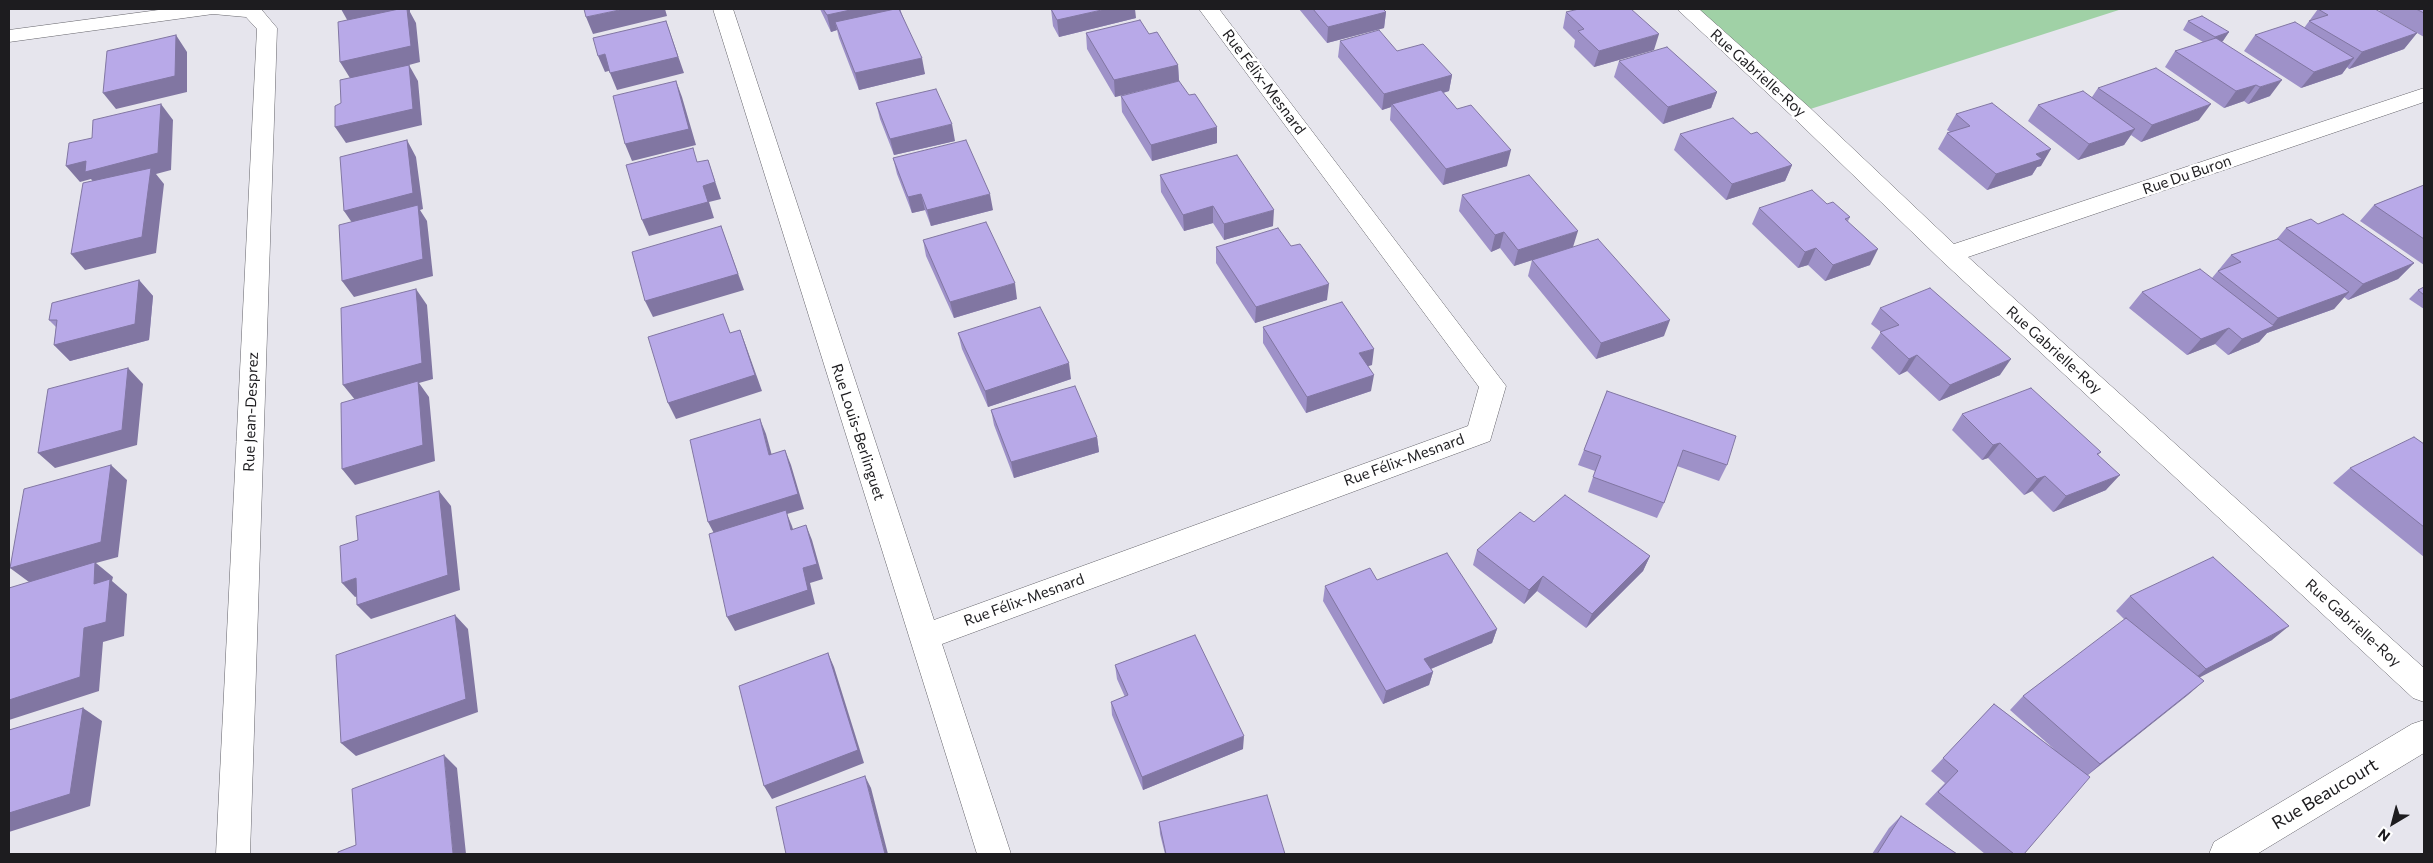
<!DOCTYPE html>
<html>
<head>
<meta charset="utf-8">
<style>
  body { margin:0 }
  #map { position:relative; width:2433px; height:863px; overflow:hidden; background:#e6e5ed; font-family:Commissioner,sans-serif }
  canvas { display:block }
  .frame { position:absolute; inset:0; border:10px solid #1d1c1f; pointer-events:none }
  .north { position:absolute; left:2368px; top:798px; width:50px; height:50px; -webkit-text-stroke:4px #fff; paint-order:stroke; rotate:217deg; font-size:14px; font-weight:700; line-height:20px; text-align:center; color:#1d1c1f }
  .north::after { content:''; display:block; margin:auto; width:18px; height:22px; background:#1d1c1f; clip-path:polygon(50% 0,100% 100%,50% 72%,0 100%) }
</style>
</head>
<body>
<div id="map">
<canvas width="2433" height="863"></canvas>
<div class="frame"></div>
<div class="north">N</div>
</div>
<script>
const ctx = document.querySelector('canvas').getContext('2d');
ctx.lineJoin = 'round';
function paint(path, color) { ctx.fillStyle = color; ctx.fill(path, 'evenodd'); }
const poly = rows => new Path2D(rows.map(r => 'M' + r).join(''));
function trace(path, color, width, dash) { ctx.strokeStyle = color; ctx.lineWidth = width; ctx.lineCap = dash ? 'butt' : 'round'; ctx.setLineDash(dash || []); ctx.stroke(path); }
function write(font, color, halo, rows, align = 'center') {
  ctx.font = font + ' Commissioner,sans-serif'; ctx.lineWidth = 5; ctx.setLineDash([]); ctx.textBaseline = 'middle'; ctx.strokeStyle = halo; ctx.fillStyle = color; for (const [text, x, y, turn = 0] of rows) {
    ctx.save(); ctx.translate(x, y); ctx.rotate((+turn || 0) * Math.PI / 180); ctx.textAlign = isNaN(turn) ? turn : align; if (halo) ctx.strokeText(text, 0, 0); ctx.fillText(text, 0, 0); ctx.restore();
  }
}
const green = poly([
  [1687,9,2122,9,1801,112]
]);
const street = poly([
  [166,9,261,9,277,28,250,854,216,854,257,29,246,17,213,14,9,42,9,30,166,9],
  [713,9,733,9,934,620,1468,426,1479,387,1199,9,1219,9,1506,386,1490,441,942,644,1011,854,977,854,713,9],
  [1677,9,1699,9,1809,107,1954,244,2424,88,2424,102,1968,257,2424,668,2424,702,2413,698,1941,260,1793,117,1677,9],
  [2424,720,2424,753,2257,854,2209,854,2214,842,2412,724,2424,720]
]);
const wall = poly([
  [820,9,900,9,925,74,859,90,839,38,837,30,831,32],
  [1051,9,1136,18,1059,37,1053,26],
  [1299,9,1383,9,1386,12,1384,28,1327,43],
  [2318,9,2417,33,2404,49,2349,69,2347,67,2342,74,2301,88,2244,51,2255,35,2304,28],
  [2381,9,2424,9,2424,37,2379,11],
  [1566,12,1654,50,1594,67,1574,47,1575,40,1563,28],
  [2188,21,2229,32,2222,41,2270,96,2248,104,2244,101,2224,108,2165,67,2175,51,2203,42,2183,30],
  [1086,33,1149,34,1178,65,1179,81,1115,97,1087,49],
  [1340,41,1397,51,1452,75,1449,91,1443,93,1507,166,1443,185,1390,120,1391,107,1382,110,1338,57],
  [1619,61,1717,92,1711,108,1663,124,1614,77],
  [2098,88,2199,120,2141,142,2131,135,2124,145,2078,160,2028,121,2038,105,2092,97],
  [1189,95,1217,143,1152,161,1122,112,1121,96],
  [876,103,955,141,894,155,880,119],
  [1956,114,2041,166,2037,167,2032,175,1987,190,1938,149,1947,133,1950,132,1947,130],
  [1680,134,1751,134,1792,165,1785,181,1726,200,1674,150],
  [893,158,993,210,931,226,925,210,912,213,897,174],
  [1160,175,1273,226,1224,240,1213,223,1184,231,1161,192],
  [2424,185,2424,265,2360,221,2374,205],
  [1462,195,1573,247,1664,336,1596,359,1528,276,1532,260,1514,266,1500,248,1491,252,1459,211],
  [1827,204,1850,217,1848,221,1870,265,1825,281,1808,265,1798,268,1752,224,1759,208],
  [2318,224,2414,263,2398,279,2348,300,2344,297,2334,309,2267,333,2259,342,2228,355,2215,344,2187,355,2129,308,2142,292,2212,278,2231,255,2276,240,2286,228],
  [923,240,1017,299,954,318,926,256],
  [1216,247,1327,300,1255,323,1216,263],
  [139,280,153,296,149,340,70,361,54,345,56,327,49,320],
  [2424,287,2424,309,2409,299,2418,290],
  [1880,308,2000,375,1939,401,1907,371,1899,375,1871,348,1881,332,1871,324],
  [1263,327,1372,365,1367,366,1371,391,1306,413,1263,343],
  [958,333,1071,379,988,407,962,349],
  [1607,391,1727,465,1719,481,1677,466,1664,503,1657,518,1588,492,1595,471,1578,465],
  [991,410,1097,437,1099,452,1014,478,994,425],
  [1962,414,2101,452,2098,455,2106,490,2053,512,2032,491,2024,495,1988,458,1982,460,1952,430],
  [2424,444,2424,557,2333,483,2350,468],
  [1534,522,1650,556,1643,571,1586,628,1537,591,1524,604,1473,565,1477,550],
  [1377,580,1497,629,1492,643,1431,669,1433,672,1429,685,1383,704,1323,601,1325,586],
  [2130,596,2272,640,2199,677,2204,681,2088,775,2024,854,1985,854,1925,804,1945,783,1931,771,1994,704,2055,750,2010,710,2023,696,2125,620,2116,611],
  [1115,665,1243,749,1143,790,1112,715,1111,702,1125,697,1117,679],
  [1901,816,1957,854,1872,854,1889,828],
  [1159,822,1285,854,1165,854,1160,834]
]);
const shadedWall = poly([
  [341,9,410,9,410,12,416,23,420,62,409,65,418,81,422,125,346,143,335,127,350,78,340,62,350,25],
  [624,9,665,9,667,16,593,34,586,17],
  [855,9,900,9,901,14,835,22,837,30,831,32,827,15],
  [1106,9,1135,9,1136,18,1059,37,1057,20],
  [1386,12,1384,28,1327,43,1328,27],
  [666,21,684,73,617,90,610,73],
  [2229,32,2223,41,2210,46,2215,37],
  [2417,33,2404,49,2349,69,2362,52],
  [1659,34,1654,50,1594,67,1599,51],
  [176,35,187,52,187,92,116,109,103,93],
  [605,54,612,70,605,72,598,56],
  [922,58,925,74,859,90,855,73],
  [2354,58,2342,74,2301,88,2314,72],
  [1178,65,1179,81,1115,97,1114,80],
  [1452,75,1449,91,1394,107,1392,104,1391,107,1382,110,1384,94],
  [2282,80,2270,96,2248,104,2260,87],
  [676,81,682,97,696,145,632,161,625,144],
  [2256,85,2244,101,2224,108,2236,91],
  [1717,92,1711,108,1663,124,1668,107],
  [161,104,173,120,171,170,156,174,164,184,156,253,85,270,71,254,98,188,91,179,80,182,66,166],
  [2211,104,2199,120,2141,142,2152,125],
  [952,124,955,141,894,155,890,139],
  [1217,127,1217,143,1152,161,1151,145],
  [2135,129,2124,145,2078,160,2089,144],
  [407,140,416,157,423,209,420,210,427,221,433,276,354,297,342,281,355,227,344,211],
  [2051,149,2041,166,2037,167,2032,175,1987,190,1996,174,2036,154],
  [1511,150,1507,166,1443,185,1446,169],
  [708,160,721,199,709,202,714,218,649,236,642,220,703,186],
  [1792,165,1785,181,1726,200,1732,184],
  [921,194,925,210,912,213,908,197],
  [990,194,993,210,931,226,927,210],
  [1213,206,1213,223,1184,231,1183,215],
  [1274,210,1273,226,1224,240,1224,224],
  [721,226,744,290,653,317,645,301],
  [1578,231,1573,247,1514,266,1518,250],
  [1504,232,1500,248,1491,252,1495,235],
  [1816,248,1808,265,1798,268,1805,252],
  [1878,249,1870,265,1825,281,1833,265],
  [2414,263,2398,279,2348,300,2363,284],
  [139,280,153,296,149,340,70,361,54,345],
  [1015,283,1017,299,954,318,950,302],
  [1329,284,1327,300,1255,323,1256,307],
  [416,289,427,305,433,379,419,383,429,397,435,461,355,485,342,469,356,401,343,385],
  [2349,292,2334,309,2267,333,2259,342,2228,355,2242,339,2271,327,2278,318],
  [1670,320,1664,336,1596,359,1601,343],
  [2229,328,2215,344,2187,355,2201,339],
  [740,330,746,346,762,391,676,419,668,403],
  [1374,349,1372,365,1357,369,1359,353],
  [1917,355,1907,371,1899,375,1909,359],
  [2011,359,2000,375,1939,401,1950,385],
  [1069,363,1071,379,988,407,985,391],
  [128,368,143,384,137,445,55,468,38,453],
  [1374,375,1371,391,1306,413,1307,397],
  [760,419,766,434,776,470,769,455],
  [1097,437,1099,452,1014,478,1011,462],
  [2000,443,1988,458,1982,460,1993,445],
  [785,450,791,465,804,509,787,514,792,526,798,545,716,537,708,522],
  [111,465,127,480,118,557,96,563,113,577,112,581,127,594,124,636,103,642,99,691,9,720,9,700,84,628,29,582,10,568],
  [2120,475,2106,490,2053,512,2066,496],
  [2045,476,2032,491,2024,495,2037,479],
  [439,491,451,506,460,590,371,619,357,605],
  [806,525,812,540,823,579,810,583,815,604,735,631,727,617,803,568],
  [1650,556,1643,571,1586,628,1592,614],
  [1543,576,1537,591,1524,604,1529,590],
  [356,578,369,593,355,597,342,583],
  [455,615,468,629,478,712,356,756,341,743],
  [2289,626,2272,640,2189,683,2206,669],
  [1497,629,1492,643,1421,673,1424,659],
  [828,653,834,667,864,763,772,799,764,786],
  [1433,672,1429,685,1383,704,1386,691],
  [2204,681,2188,695,2085,777,2100,764],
  [83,708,102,721,90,806,9,832,9,813],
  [1244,736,1243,749,1143,790,1142,777],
  [444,755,457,768,466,854,453,854],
  [865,776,871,788,888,854,885,854]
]);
const building = poly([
  [399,9,407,9,411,46,340,62,338,22,399,9],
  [584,9,624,9,586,17,584,9],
  [823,9,855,9,827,15,823,9],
  [895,9,899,9,922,58,855,73,835,22,895,9],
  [1051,9,1106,9,1057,20,1051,9],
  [1313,9,1383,9,1386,12,1328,27,1313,9],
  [1579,9,1631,9,1659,34,1599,51,1578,31,1584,29,1566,12,1579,9],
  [2318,9,2375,9,2417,33,2362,52,2309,21,2328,15,2318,9],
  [2416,9,2424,9,2424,13,2416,9],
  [2202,16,2229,32,2215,37,2188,21,2202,16],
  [1140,20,1149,34,1157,32,1178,65,1114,80,1086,33,1140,20],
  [666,21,678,57,610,73,605,54,598,56,593,38,666,21],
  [2295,22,2354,58,2314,72,2255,35,2295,22],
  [1379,30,1397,51,1423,44,1452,75,1384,94,1340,41,1379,30],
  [176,35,175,76,103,93,107,51,176,35],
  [2216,38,2282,80,2260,87,2256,85,2236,91,2175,51,2216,38],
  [1667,47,1717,92,1668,107,1619,61,1667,47],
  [409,65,413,109,335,127,335,106,341,103,340,80,409,65],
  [2156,68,2211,104,2152,125,2098,88,2156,68],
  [676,81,689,129,625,144,613,96,676,81],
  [1179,81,1189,95,1195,94,1217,127,1151,145,1121,96,1179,81],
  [936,89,952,124,890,139,876,103,936,89],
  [1441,90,1457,109,1471,105,1511,150,1446,169,1392,104,1441,90],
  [2083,91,2135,129,2089,144,2038,105,2083,91],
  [1992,103,2051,149,2036,154,2042,159,1996,174,1947,133,1970,126,1956,114,1992,103],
  [161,104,158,153,85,172,86,161,66,166,69,143,92,138,93,120,161,104],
  [1733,118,1751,134,1757,132,1792,165,1732,184,1680,134,1733,118],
  [407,140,413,193,344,211,340,157,407,140],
  [966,140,990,194,927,210,921,194,908,197,893,158,966,140],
  [693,148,697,162,708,160,715,182,703,186,708,202,642,220,626,165,693,148],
  [1237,155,1274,210,1224,224,1213,206,1183,215,1160,175,1237,155],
  [151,168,142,237,71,254,83,183,151,168],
  [1529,175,1578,231,1518,250,1504,232,1495,235,1462,195,1529,175],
  [2424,185,2424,239,2374,205,2424,185],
  [1812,190,1827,204,1833,202,1850,217,1845,219,1878,249,1833,265,1816,248,1805,252,1759,208,1812,190],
  [418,205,423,259,342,281,339,225,418,205],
  [2343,214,2414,263,2363,284,2286,228,2311,219,2318,224,2343,214],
  [986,222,1015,283,950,302,923,240,986,222],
  [721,226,738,274,645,301,632,252,721,226],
  [1278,228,1291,246,1300,244,1329,284,1256,307,1216,247,1278,228],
  [1598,239,1670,320,1601,343,1532,260,1598,239],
  [2278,239,2349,292,2278,318,2218,271,2241,262,2231,255,2278,239],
  [2200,269,2274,326,2242,339,2229,328,2201,339,2142,292,2200,269],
  [139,280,135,324,54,345,57,320,49,320,52,303,139,280],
  [2424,287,2424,295,2418,290,2424,287],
  [1930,288,2011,359,1950,385,1917,355,1909,359,1880,332,1899,325,1880,308,1930,288],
  [416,289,422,363,343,385,341,308,416,289],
  [1342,302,1374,349,1359,353,1374,375,1307,397,1263,327,1342,302],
  [1040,307,1069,363,985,391,958,333,1040,307],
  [723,314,730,333,740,330,755,375,668,403,648,337,723,314],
  [128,368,122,430,38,453,48,389,128,368],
  [418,381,423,445,342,469,341,403,418,381],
  [1075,386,1097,437,1011,462,991,410,1075,386],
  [2031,388,2101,452,2097,454,2120,475,2066,496,2045,476,2037,479,2000,443,1993,445,1962,414,2031,388],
  [1607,391,1736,436,1727,465,1683,450,1664,503,1593,477,1601,456,1584,450,1607,391],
  [760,419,769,455,785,450,798,494,708,522,690,440,760,419],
  [2414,437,2424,444,2424,527,2350,468,2414,437],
  [111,465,101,542,10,568,24,489,111,465],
  [439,491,448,575,357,605,356,578,342,583,340,546,358,540,356,516,439,491],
  [1565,495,1650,556,1592,614,1543,576,1529,590,1477,550,1520,512,1534,522,1565,495],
  [786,510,791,530,806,525,817,564,803,568,808,590,727,617,709,534,786,510],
  [1447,553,1497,629,1424,659,1433,672,1386,691,1325,586,1370,568,1377,580,1447,553],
  [2213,557,2289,626,2206,669,2130,596,2213,557],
  [95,562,94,584,110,579,106,622,84,628,80,677,9,700,9,588,95,562],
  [455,615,466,699,341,743,336,655,455,615],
  [2126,618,2204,681,2100,764,2023,696,2126,618],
  [1195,635,1244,736,1142,777,1111,702,1128,695,1115,665,1195,635],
  [828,653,858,750,764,786,739,686,828,653],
  [1994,704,2090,777,2024,854,2014,854,1938,792,1958,771,1943,758,1994,704],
  [83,708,70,794,9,813,9,730,83,708],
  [444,755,453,854,338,854,338,852,356,845,352,789,444,755],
  [865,776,885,854,786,854,776,807,865,776],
  [1267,795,1285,854,1166,854,1159,822,1267,795],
  [1901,816,1957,854,1877,854,1901,816]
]);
const streetNames = [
  ["Rue Gabrielle-Roy",1758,73,42],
  ["Rue Félix-Mesnard",1264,82,53],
  ["Rue Du Buron",2187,175,-19],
  ["Rue Gabrielle-Roy",2054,350,42],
  ["Rue Jean-Desprez",251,412,-88],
  ["Rue Louis-Berlinguet",858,432,72],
  ["Rue Félix-Mesnard",1404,460,-20],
  ["Rue Félix-Mesnard",1024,600,-20],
  ["Rue Gabrielle-Roy",2353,623,42]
];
const nearStreetnames = [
  ["Rue Beaucourt",2325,794,-31]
];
paint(green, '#a0d1a6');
trace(street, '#65646b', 1);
paint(street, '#fff');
paint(wall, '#9e91c8');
paint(shadedWall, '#8176a2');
paint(building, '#b8a9e8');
trace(building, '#8176a2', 1);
write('15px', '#1d1c1f', '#fff', streetNames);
write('18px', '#1d1c1f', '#fff', nearStreetnames);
</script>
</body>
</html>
